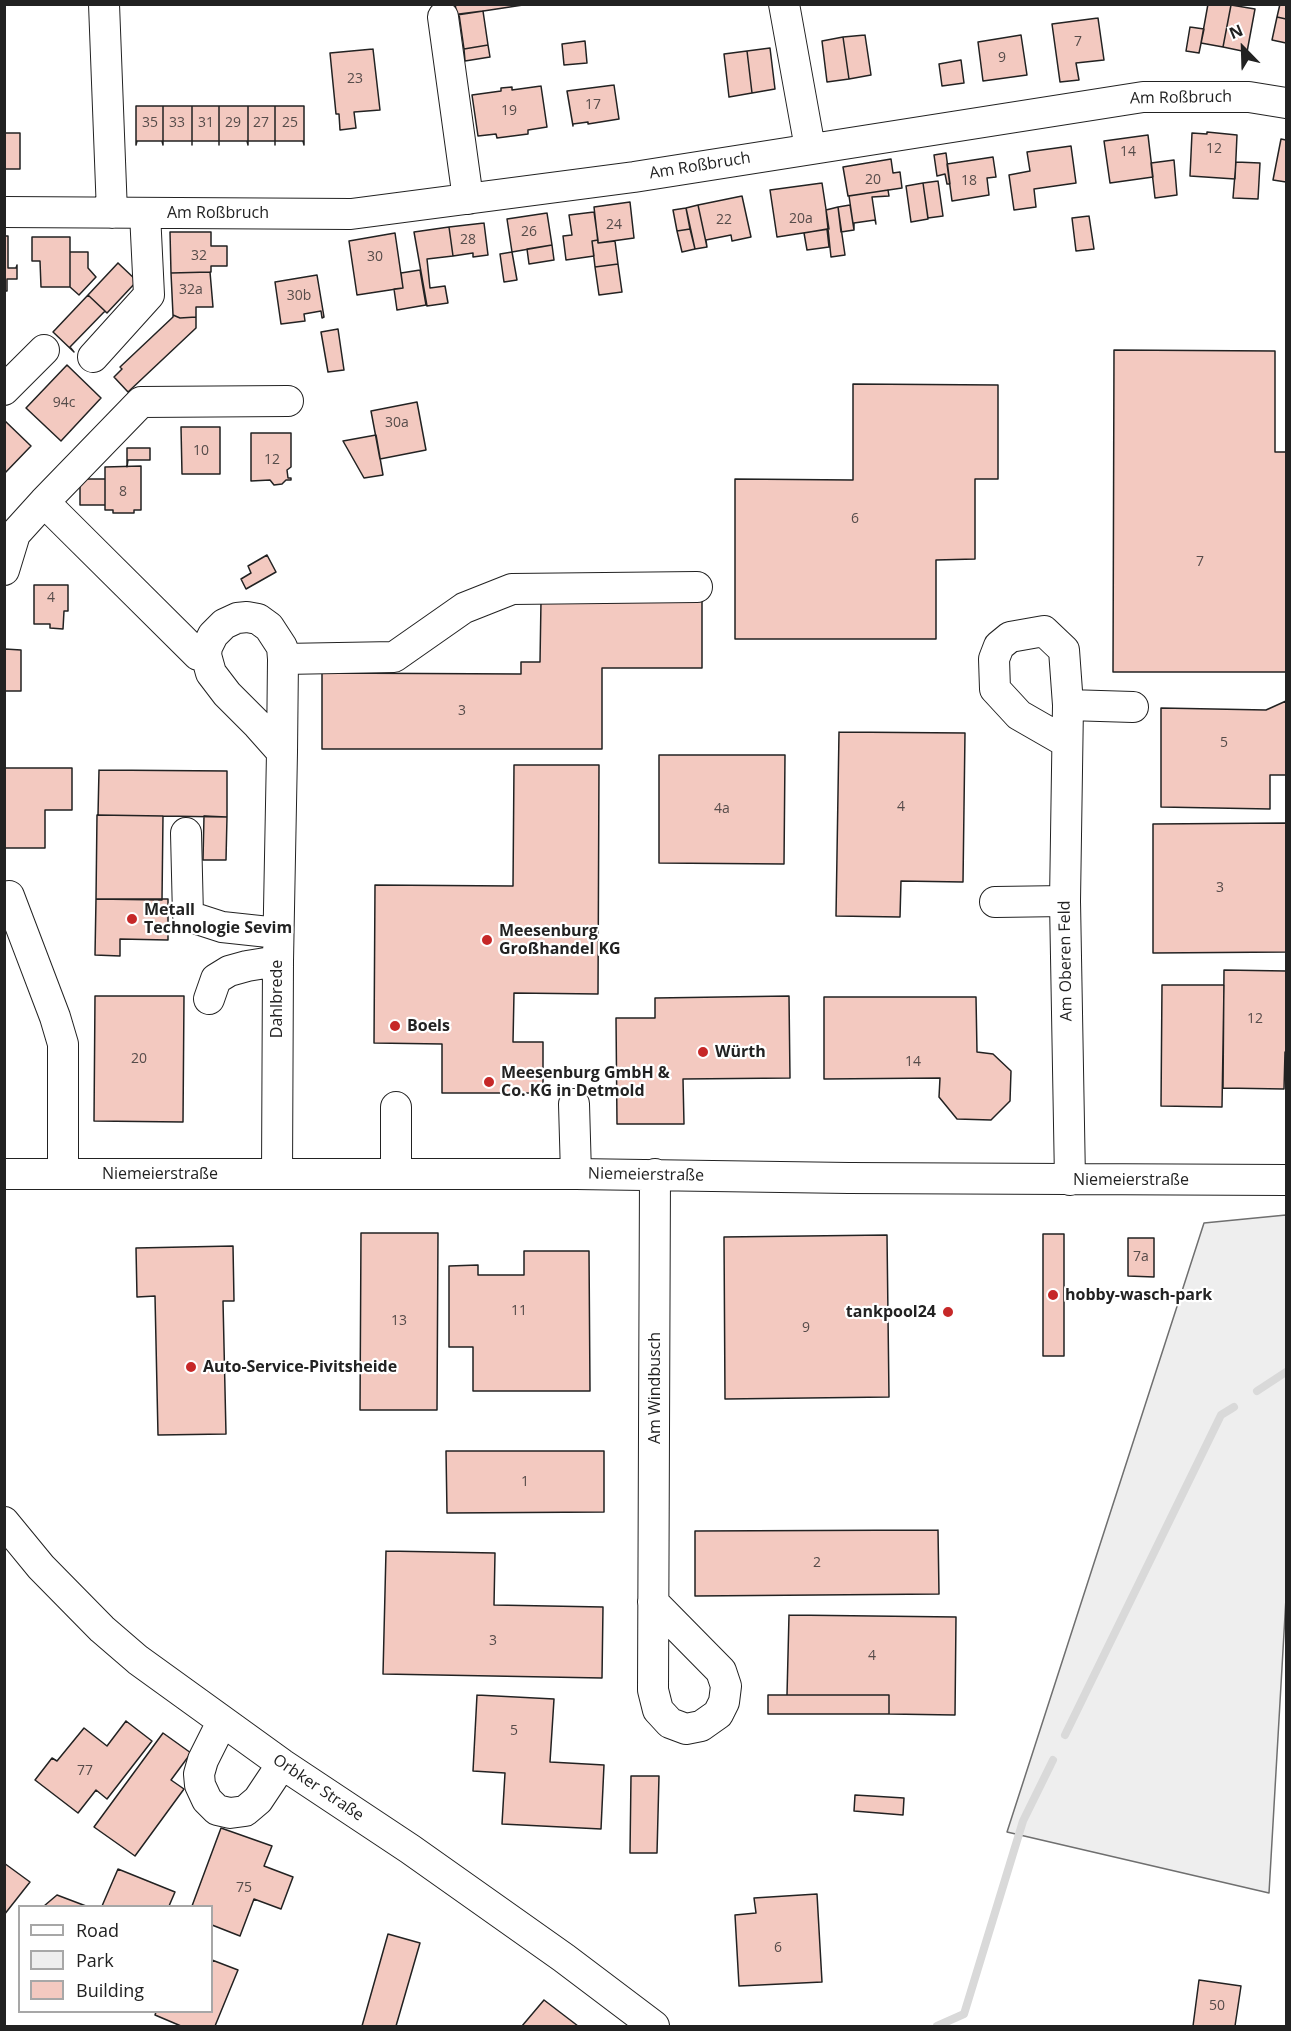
<!DOCTYPE html>
<html>
<head>
<meta charset="utf-8">
<style>
  body { margin:0 }
  #map { position:relative; width:1291px; height:2031px; overflow:hidden; background:#fff; font-family:"Open Sans",sans-serif }
  canvas { display:block }
  .frame { position:absolute; inset:0; border:6px solid #222; pointer-events:none }
  .legend { position:absolute; left:18px; top:1905px; width:195px; height:108px; box-sizing:border-box; background:#fff; border:2px solid #a7a7a7; margin:0; padding:8px 10px; list-style:none; font-size:18px; color:#222 }
  .legend li { display:flex; align-items:center; gap:12px; height:30px }
  .legend b { width:30px; border:2px solid #a7a7a7 }
  .north { position:absolute; left:1213px; top:18px; width:60px; height:60px; -webkit-text-stroke:4px #fff; paint-order:stroke; rotate:337deg; font-size:16px; font-weight:700; line-height:24px; text-align:center; color:#222 }
  .north::after { content:''; display:block; margin:auto; width:21px; height:27px; background:#222; clip-path:polygon(50% 0,100% 100%,50% 72%,0 100%) }
</style>
</head>
<body>
<div id="map">
<canvas width="1291" height="2031"></canvas>
<div class="frame"></div>
<ul class="legend">
<li><b style="height:8px;background:#fff"></b>Road</li>
<li><b style="height:16px;background:#eee"></b>Park</li>
<li><b style="height:16px;background:#f3c9c0"></b>Building</li>
</ul>
<div class="north">N</div>
</div>
<script>
const ctx = document.querySelector('canvas').getContext('2d');
ctx.lineJoin = 'round';
function paint(path, color) { ctx.fillStyle = color; ctx.fill(path, 'evenodd'); }
const poly = rows => new Path2D(rows.map(r => 'M' + r).join(''));
function trace(path, color, width, dash) { ctx.strokeStyle = color; ctx.lineWidth = width; ctx.lineCap = dash ? 'butt' : 'round'; ctx.setLineDash(dash || []); ctx.stroke(path); }
function write(font, color, halo, rows, align = 'center') {
  ctx.font = font + ' "Open Sans",sans-serif'; ctx.lineWidth = 4.5; ctx.setLineDash([]); ctx.textBaseline = 'middle'; ctx.strokeStyle = halo; ctx.fillStyle = color; for (const [text, x, y, turn = 0] of rows) {
    ctx.save(); ctx.translate(x, y); ctx.rotate((+turn || 0) * Math.PI / 180); ctx.textAlign = isNaN(turn) ? turn : align; if (halo) ctx.strokeText(text, 0, 0); ctx.fillText(text, 0, 0); ctx.restore();
  }
}
const green = poly([
  [1286,1215,1286,1598,1269,1893,1007,1832,1204,1223,1286,1215]
]);
const stream = poly([
  [1257,1391,1286,1372],
  [1065,1735,1221,1415,1234,1407],
  [937,2026,964,2014,1023,1821,1053,1760]
]);
const building = poly([
  [455,4,523,4,523,5,457,15,455,4],
  [1208,4,1231,5,1223,47,1201,43,1208,4],
  [1280,4,1286,4,1286,19,1277,17,1280,4],
  [1231,5,1255,9,1247,52,1223,47,1231,5],
  [483,11,488,45,464,49,459,14,483,11],
  [1277,17,1286,19,1286,43,1272,40,1277,17],
  [1098,18,1104,60,1076,63,1079,80,1060,82,1052,24,1098,18],
  [1190,27,1204,29,1199,53,1186,51,1190,27],
  [865,35,871,75,849,79,843,37,865,35],
  [1021,35,1027,75,983,81,978,42,1021,35],
  [843,37,849,79,827,82,822,41,843,37],
  [585,41,587,63,564,65,562,44,585,41],
  [488,45,490,57,465,61,464,49,488,45],
  [770,48,775,89,752,93,747,51,770,48],
  [373,49,380,110,354,112,356,128,340,130,339,114,336,114,330,53,373,49],
  [747,51,752,93,729,97,724,54,747,51],
  [961,60,964,83,942,86,939,64,961,60],
  [614,85,619,119,588,124,588,122,573,124,573,126,567,91,614,85],
  [541,86,547,127,528,130,528,134,497,138,496,134,478,136,472,95,501,91,501,88,512,87,512,90,541,86],
  [136,106,163,106,163,145,162,141,137,141,136,145,136,106],
  [163,106,192,106,192,145,192,141,163,141,163,106],
  [192,106,219,106,219,145,219,141,192,141,192,106],
  [219,106,248,106,248,145,247,141,219,141,219,106],
  [248,106,275,106,275,145,275,141,248,141,248,106],
  [275,106,304,106,304,145,303,141,275,141,275,106],
  [1207,132,1237,135,1235,179,1190,176,1192,133,1207,134,1207,132],
  [4,133,20,133,20,169,4,169,4,133],
  [1148,135,1153,177,1110,183,1104,141,1148,135],
  [1281,139,1286,140,1286,182,1273,180,1281,139],
  [1071,146,1076,183,1034,189,1036,207,1014,210,1009,175,1030,171,1027,152,1071,146],
  [946,153,950,184,947,184,945,174,937,176,934,155,946,153],
  [993,157,996,177,987,178,989,195,952,201,947,164,993,157],
  [891,159,893,173,900,172,902,188,848,196,843,167,891,159],
  [1174,160,1177,195,1155,198,1151,163,1174,160],
  [1236,162,1260,163,1258,199,1233,198,1236,162],
  [938,181,943,216,928,218,923,183,938,181],
  [822,183,829,229,777,237,770,190,822,183],
  [923,183,928,219,911,222,906,186,923,183],
  [888,190,889,196,872,197,876,224,875,220,854,223,854,230,849,196,888,190],
  [742,196,751,237,732,241,731,235,706,240,707,247,698,205,742,196],
  [630,202,634,238,598,243,594,207,630,202],
  [698,205,707,247,695,249,686,208,698,205],
  [850,205,854,230,841,232,838,207,850,205],
  [838,207,845,255,831,257,826,210,838,207],
  [686,208,690,229,677,231,673,210,686,208],
  [594,212,598,240,592,241,594,256,566,260,563,236,572,235,569,215,594,212],
  [547,213,552,245,512,252,507,219,547,213],
  [1089,216,1094,249,1076,251,1072,218,1089,216],
  [484,223,488,255,473,257,473,253,453,256,449,227,484,223],
  [449,227,453,256,427,259,430,288,445,286,448,303,427,306,414,232,449,227],
  [690,229,695,249,682,252,677,231,690,229],
  [827,229,829,247,807,250,804,233,827,229],
  [170,232,211,232,211,246,227,246,227,266,211,266,211,272,210,272,171,273,170,232],
  [395,233,403,288,357,295,349,241,395,233],
  [4,236,8,236,8,268,16,268,17,265,17,279,7,279,7,291,4,291,4,236],
  [32,237,70,237,70,287,41,287,40,261,32,261,32,237],
  [598,240,598,243,615,241,618,264,595,267,592,241,598,240],
  [552,245,554,260,529,264,527,249,552,245],
  [70,252,88,252,88,268,96,277,79,295,70,287,70,252],
  [512,252,517,280,504,282,500,254,512,252],
  [118,263,137,281,107,313,88,295,118,263],
  [618,264,622,292,599,295,595,267,618,264],
  [420,270,426,305,397,310,394,289,403,288,401,273,420,270],
  [210,272,213,307,196,307,196,317,180,318,173,315,171,273,210,272],
  [317,275,324,317,322,318,321,311,304,314,305,321,281,324,275,282,317,275],
  [88,295,105,311,70,347,74,352,53,332,88,295],
  [173,315,180,318,196,317,196,328,128,392,114,377,122,369,120,367,173,317,173,315],
  [338,329,344,370,328,372,321,332,338,329],
  [1114,350,1275,351,1275,452,1286,452,1286,672,1113,672,1114,350],
  [67,365,101,398,61,441,26,408,67,365],
  [853,384,998,385,998,479,975,479,975,559,936,560,936,639,735,639,735,479,853,480,853,384],
  [417,402,426,450,380,459,371,411,417,402],
  [4,420,31,446,4,474,4,420],
  [181,427,220,427,220,474,182,474,181,427],
  [251,433,291,433,291,467,287,470,288,478,291,478,291,480,286,480,282,484,274,485,270,480,251,481,251,433],
  [376,435,383,475,364,478,343,441,376,435],
  [127,448,150,448,150,460,128,460,127,467,127,448],
  [141,466,141,510,134,510,134,513,113,513,113,510,105,510,105,467,141,466],
  [80,479,105,479,105,505,80,505,80,479],
  [267,555,276,572,246,589,241,579,251,573,248,566,267,555],
  [34,585,68,585,68,611,64,611,63,629,50,628,50,624,34,624,34,585],
  [541,601,702,601,702,668,602,668,602,749,322,749,322,673,521,674,521,662,540,662,541,601],
  [5,649,21,650,21,691,4,691,5,649],
  [1286,701,1286,775,1270,775,1270,809,1161,807,1161,708,1266,710,1286,701],
  [839,732,965,733,963,882,901,881,900,917,836,916,839,732],
  [659,755,785,755,784,864,659,863,659,755],
  [514,765,599,765,598,994,514,993,513,1042,543,1042,543,1093,442,1093,442,1044,374,1043,375,885,513,886,514,765],
  [4,768,72,768,72,810,45,810,45,848,4,848,4,768],
  [99,770,227,771,227,817,98,815,99,770],
  [97,815,163,816,162,900,96,899,97,815],
  [204,816,227,817,226,860,203,860,204,816],
  [1286,823,1286,952,1153,953,1153,824,1286,823],
  [96,899,168,899,168,940,120,939,120,956,95,955,96,899],
  [1224,970,1286,971,1286,1052,1285,1052,1284,1089,1223,1088,1224,970],
  [1162,985,1224,985,1222,1107,1161,1106,1162,985],
  [95,996,184,996,183,1122,94,1121,95,996],
  [789,996,790,1078,683,1079,684,1124,617,1124,616,1018,655,1018,655,998,789,996],
  [824,997,976,997,977,1052,993,1054,1011,1071,1010,1101,991,1120,957,1119,939,1097,940,1078,824,1079,824,997],
  [361,1233,438,1233,437,1410,360,1410,361,1233],
  [1043,1234,1064,1234,1064,1356,1043,1356,1043,1234],
  [887,1235,889,1397,725,1399,724,1237,887,1235],
  [1128,1238,1154,1238,1154,1277,1128,1276,1128,1238],
  [233,1246,234,1301,223,1301,226,1434,158,1435,155,1296,137,1297,136,1248,233,1246],
  [524,1251,589,1251,590,1391,473,1391,473,1347,449,1347,449,1266,478,1265,478,1275,524,1275,524,1251],
  [446,1451,604,1451,604,1512,447,1513,446,1451],
  [938,1530,939,1594,695,1596,695,1531,938,1530],
  [386,1551,495,1553,494,1605,603,1607,602,1678,383,1674,386,1551],
  [789,1615,956,1617,955,1715,889,1714,889,1695,787,1695,789,1615],
  [477,1695,554,1699,550,1762,604,1765,601,1829,502,1824,505,1773,473,1771,477,1695],
  [768,1695,889,1695,889,1714,768,1714,768,1695],
  [126,1721,152,1741,107,1799,96,1790,78,1813,35,1780,52,1758,57,1761,84,1728,107,1746,126,1721],
  [163,1733,191,1753,171,1780,184,1789,135,1856,94,1827,163,1733],
  [631,1776,659,1776,657,1853,630,1853,631,1776],
  [855,1795,904,1798,903,1815,854,1811,855,1795],
  [221,1828,272,1846,264,1866,293,1877,281,1909,254,1899,240,1936,212,1925,212,1906,192,1906,221,1828],
  [4,1863,30,1882,4,1915,4,1863],
  [118,1869,175,1892,169,1906,102,1906,118,1869],
  [817,1894,822,1982,739,1986,735,1915,756,1913,754,1898,817,1894],
  [57,1895,86,1906,44,1906,57,1895],
  [388,1934,420,1943,396,2026,362,2026,388,1934],
  [212,1960,238,1970,215,2026,181,2026,155,2015,156,2012,212,2012,212,1960],
  [1199,1980,1241,1986,1235,2026,1193,2026,1199,1980],
  [544,2000,578,2026,522,2026,544,2000]
]);
const minor = poly([
  [104,4,112,213],
  [784,4,810,148],
  [443,17,468,199],
  [4,212,351,214,634,177,1143,97,1249,97,1286,103],
  [93,357,149,295,145,213],
  [4,390,44,350],
  [4,570,15,534,44,502],
  [206,655,198,655,193,650,44,502,141,402,288,401],
  [283,659,394,657,464,608,512,589,697,587],
  [1068,705,1133,707],
  [1066,742,1019,715,995,689,994,659,999,646,1010,637,1044,631,1064,650,1068,705,1065,901,1070,1180],
  [186,833,188,916,222,927,278,933],
  [9,896,55,1017,63,1044,63,1173],
  [995,902,1065,901],
  [209,999,216,979,229,971,247,966,278,961],
  [574,1104,576,1174],
  [396,1107,396,1173],
  [4,1174,576,1174,849,1178,1286,1180],
  [277,1174,278,961,282,752,283,659,282,647,269,627,258,619,247,617,237,618,224,624,213,635,207,647,206,655,211,673,227,694,258,725,282,752],
  [4,1522,41,1567,102,1629,138,1660,282,1764,410,1849,564,1958,654,2026],
  [653,1602,721,1671,726,1686,724,1702,718,1714,701,1726,686,1729,670,1723,658,1710,653,1690,655,1174],
  [222,1722,203,1760,199,1774,200,1785,207,1800,217,1810,230,1813,245,1811,258,1800,282,1764]
]);
const markers = [
  [132,919,6,"#c62828"],
  [487,940,6,"#c62828"],
  [395,1026,6,"#c62828"],
  [703,1052,6,"#c62828"],
  [489,1082,6,"#c62828"],
  [1053,1295,6,"#c62828"],
  [948,1312,6,"#c62828"],
  [191,1367,6,"#c62828"]
];
const numberNames = [
  ["7",1078,42],
  ["9",1002,58],
  ["23",355,79],
  ["17",593,105],
  ["19",509,111],
  ["35",150,123],
  ["33",177,123],
  ["31",206,123],
  ["29",233,123],
  ["27",261,123],
  ["25",290,123],
  ["12",1214,149],
  ["14",1128,152],
  ["20",873,180],
  ["18",969,181],
  ["20a",801,219],
  ["22",724,220],
  ["24",614,225],
  ["26",529,232],
  ["28",468,240],
  ["32",199,256],
  ["30",375,257],
  ["32a",191,290],
  ["30b",299,296],
  ["94c",64,403],
  ["30a",397,423],
  ["10",201,451],
  ["12",272,460],
  ["8",123,492],
  ["6",855,519],
  ["7",1200,562],
  ["4",51,598],
  ["3",462,711],
  ["5",1224,743],
  ["4",901,807],
  ["4a",722,809],
  ["3",1220,888],
  ["12",1255,1019],
  ["20",139,1059],
  ["14",913,1062],
  ["7a",1141,1257],
  ["11",519,1311],
  ["13",399,1321],
  ["9",806,1328],
  ["1",525,1482],
  ["2",817,1563],
  ["3",493,1641],
  ["4",872,1656],
  ["5",514,1731],
  ["77",85,1771],
  ["75",244,1888],
  ["6",778,1948],
  ["50",1217,2006]
];
const streetNames = [
  ["Am Roßbruch",1181,98,-1],
  ["Am Roßbruch",700,166,-9],
  ["Am Roßbruch",218,213],
  ["Am Oberen Feld",1066,961,-91],
  ["Dahlbrede",277,999,-90],
  ["Niemeierstraße",160,1174],
  ["Niemeierstraße",646,1175,1],
  ["Niemeierstraße",1131,1180],
  ["Am Windbusch",655,1388,-90],
  ["Orbker Straße",318,1788,34]
];
const poiNames = [
  ["Metall",144,910],
  ["Technologie Sevim",144,928],
  ["Meesenburg",499,931],
  ["Großhandel KG",499,949],
  ["Boels",407,1026],
  ["Würth",715,1052],
  ["Meesenburg GmbH &",501,1073],
  ["Co. KG in Detmold",501,1091],
  ["hobby-wasch-park",1065,1295],
  ["tankpool24",936,1312,"right"],
  ["Auto-Service-Pivitsheide",203,1367]
];
paint(green, '#eee');
trace(green, '#6f6f6f', 1.5);
trace(stream, '#d9d9d9', 8);
paint(building, '#f3c9c0');
trace(building, '#222', 1.5);
trace(minor, '#222', 32);
trace(minor, '#fff', 30);
for (const [x, y, r, color] of markers) { const dot = new Path2D(); dot.arc(x, y, r, 0, 2 * Math.PI); ctx.fillStyle = color; ctx.fill(dot); trace(dot, '#fff', 2); }
write('14px', '#564c4a', null, numberNames);
write('16px', '#222', '#fff', streetNames);
write('bold 16px', '#222', '#fff', poiNames, 'left');
</script>
</body>
</html>
